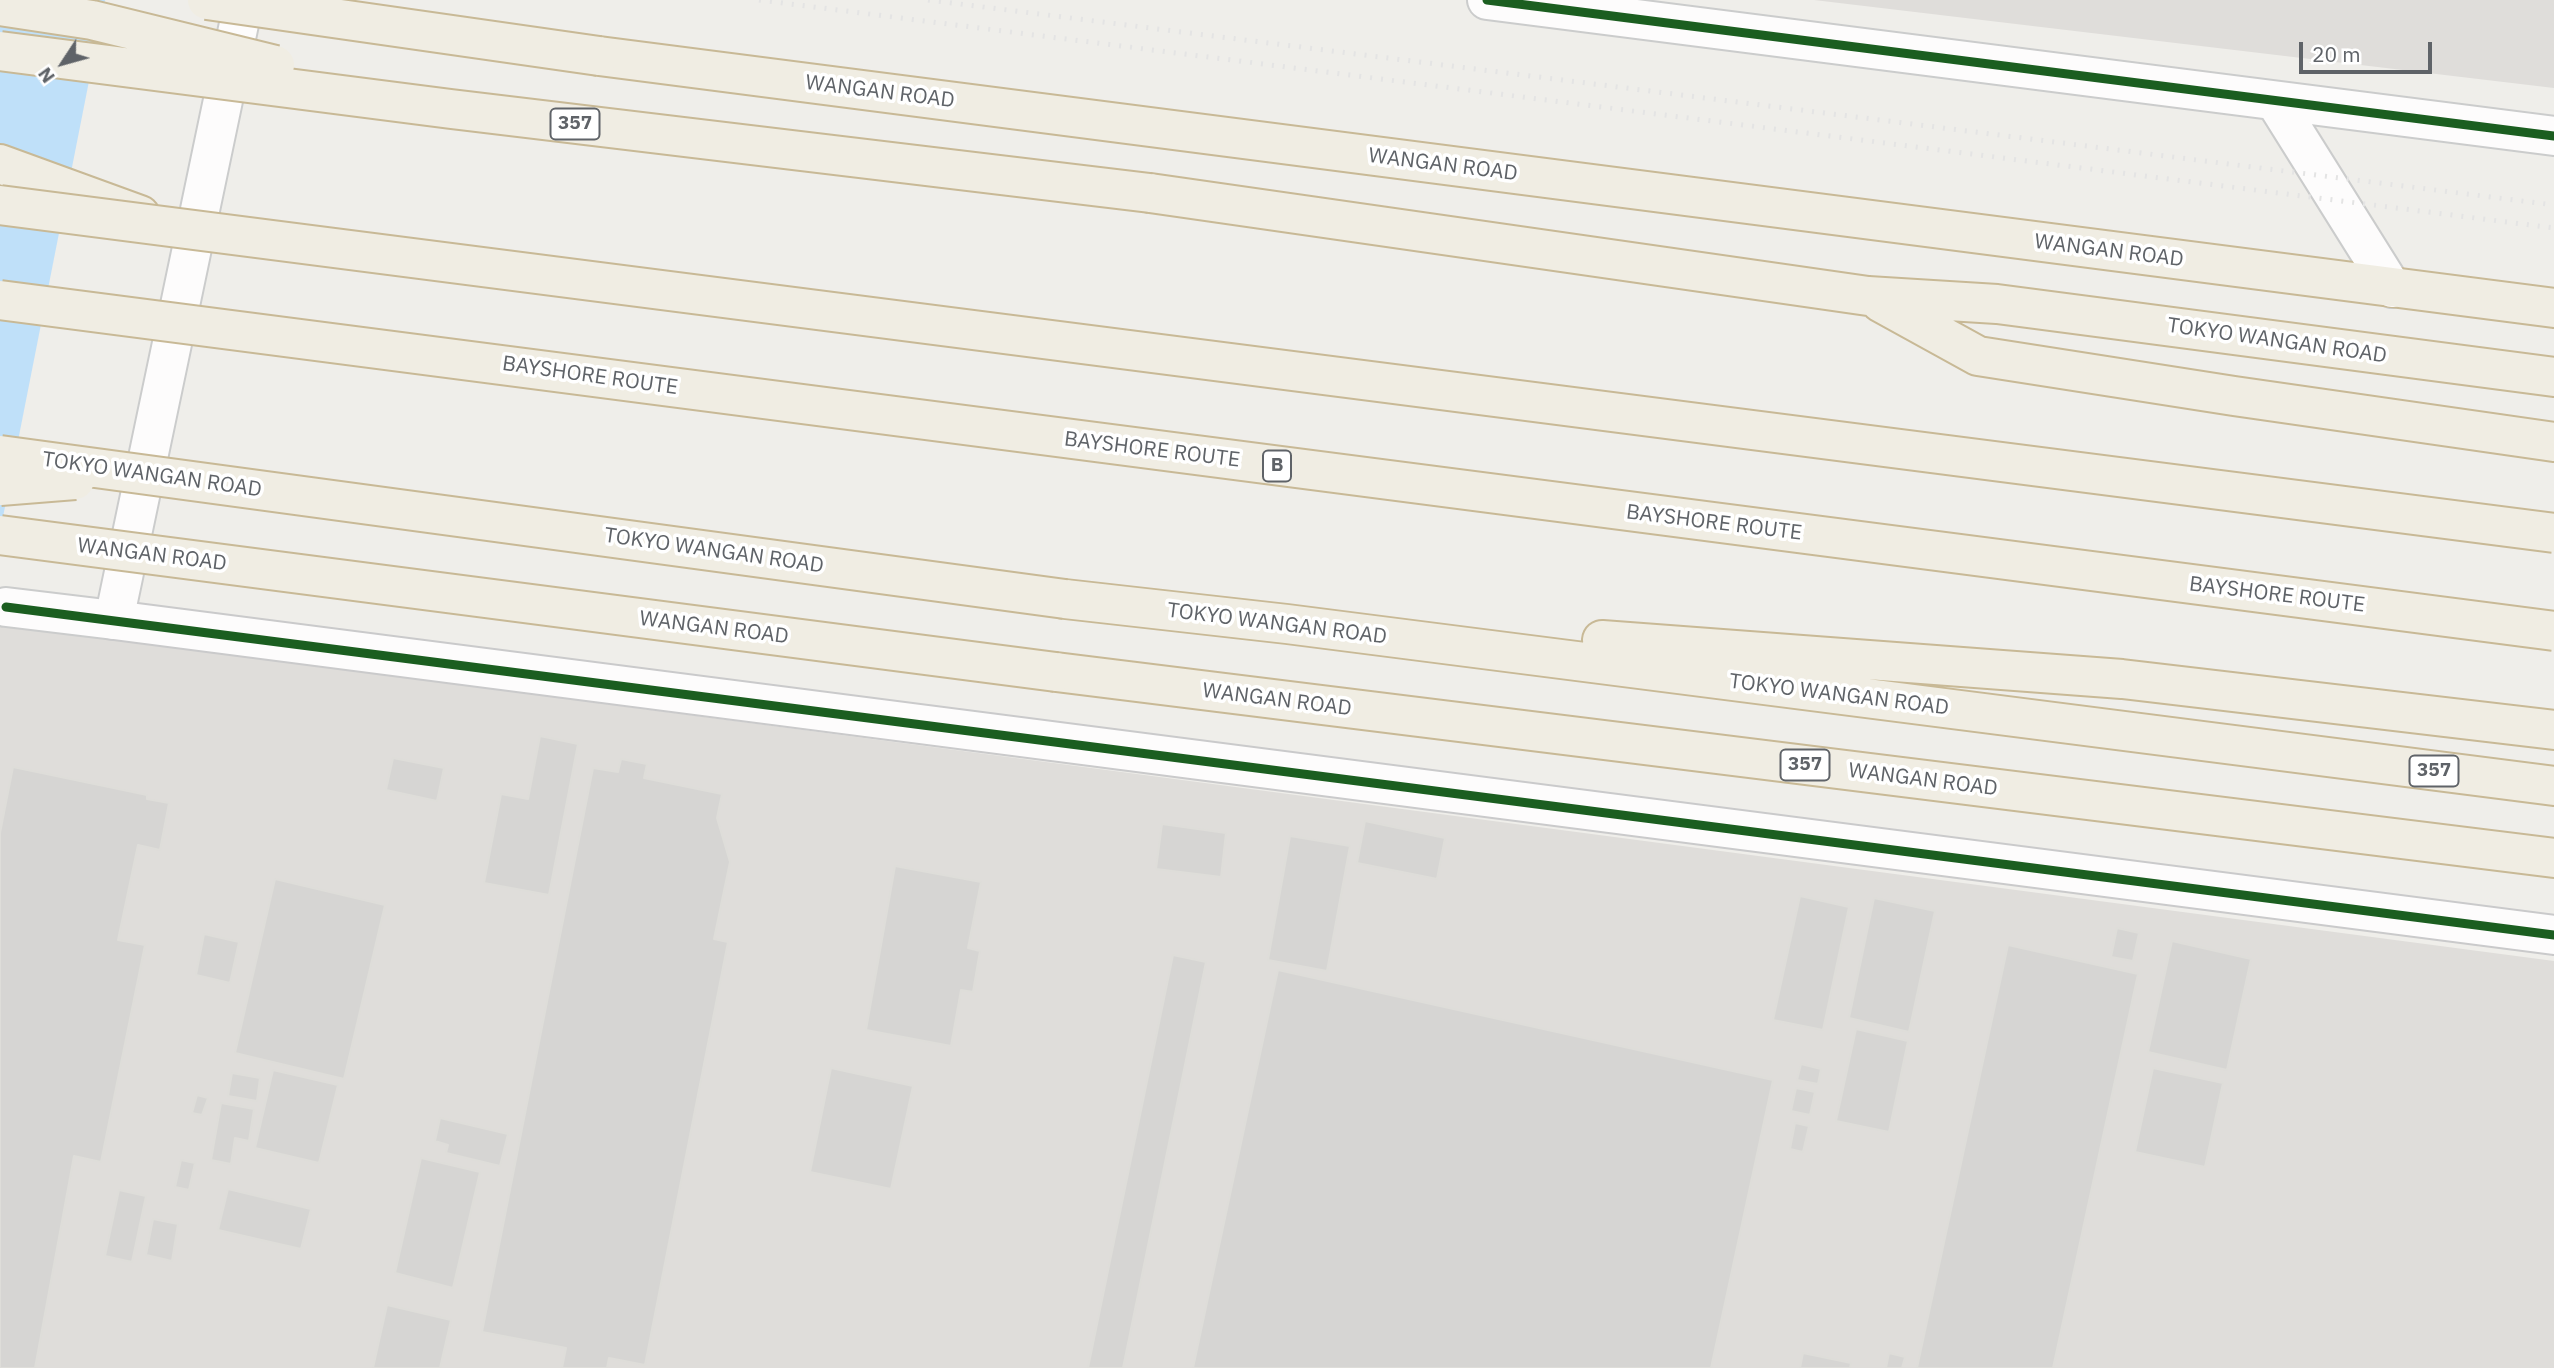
<!DOCTYPE html>
<html>
<head>
<meta charset="utf-8">
<style>
  body { margin:0 }
  #map { position:relative; width:2554px; height:1368px; overflow:hidden; background:#efeeea; font-family:"IBM Plex Sans",sans-serif }
  canvas { display:block }
  .north { position:absolute; left:28px; top:28px; width:70px; height:70px; -webkit-text-stroke:5px #fff; paint-order:stroke; rotate:234deg; font-size:19px; font-weight:700; line-height:28px; text-align:center; color:#5f6368 }
  .north::after { content:''; display:block; margin:auto; width:24px; height:32px; background:#5f6368; clip-path:polygon(50% 0,100% 100%,50% 72%,0 100%) }
  .scale { position:absolute; left:2299px; top:42px; width:133px; height:32px; box-sizing:border-box; border:4px solid #5f6368; border-top:0; padding-left:9px; font-size:21px; line-height:24px; white-space:nowrap; color:#5f6368; -webkit-text-stroke:5px #fff; paint-order:stroke }
</style>
</head>
<body>
<div id="map">
<canvas width="2554" height="1368"></canvas>
<div class="north">N</div>
<div class="scale">20 m</div>
</div>
<script>
const ctx = document.querySelector('canvas').getContext('2d');
ctx.lineJoin = 'round';
function paint(path, color) { ctx.fillStyle = color; ctx.fill(path, 'evenodd'); }
const poly = rows => new Path2D(rows.map(r => 'M' + r).join(''));
function trace(path, color, width, dash) { ctx.strokeStyle = color; ctx.lineWidth = width; ctx.lineCap = dash ? 'butt' : 'round'; ctx.setLineDash(dash || []); ctx.stroke(path); }
function write(font, color, halo, rows, align = 'center') {
  ctx.font = font + ' "IBM Plex Sans",sans-serif'; ctx.lineWidth = 7; ctx.setLineDash([]); ctx.textBaseline = 'middle'; ctx.strokeStyle = halo; ctx.fillStyle = color; for (const [text, x, y, turn = 0] of rows) {
    ctx.save(); ctx.translate(x, y); ctx.rotate((+turn || 0) * Math.PI / 180); ctx.textAlign = isNaN(turn) ? turn : align; if (halo) ctx.strokeText(text, 0, 0); ctx.fillText(text, 0, 0); ctx.restore();
  }
}
const industrial = poly([
  [1814,0,2554,0,2554,88],
  [0,624,2554,961,2554,1368,0,1368]
]);
const water = poly([
  [0,0,105,0,0,532]
]);
const building = poly([
  [540,736,578,744,549,895,484,883,501,794,528,799,540,736],
  [393,758,444,768,437,801,386,790,393,758],
  [621,759,647,764,644,778,722,794,717,818,730,862,714,939,728,942,645,1365,609,1358,607,1368,562,1368,566,1348,482,1332,593,768,618,772,621,759],
  [13,767,147,795,147,799,169,803,160,850,138,845,118,940,145,945,101,1162,74,1156,35,1368,0,1368,0,833,13,767],
  [1365,821,1445,838,1437,879,1357,863,1365,821],
  [1162,824,1226,833,1221,877,1156,869,1162,824],
  [1290,836,1350,846,1327,971,1268,960,1290,836],
  [895,866,981,882,968,948,980,951,973,992,961,990,951,1046,866,1030,895,866],
  [275,879,385,905,344,1079,235,1053,275,879],
  [1800,896,1849,907,1823,1030,1773,1020,1800,896],
  [1874,898,1935,911,1909,1032,1849,1018,1874,898],
  [2117,928,2139,933,2133,961,2111,957,2117,928],
  [204,934,239,942,230,983,196,975,204,934],
  [2172,941,2251,959,2227,1070,2148,1052,2172,941],
  [2008,945,2138,974,2053,1368,1917,1368,2008,945],
  [1173,955,1206,962,1123,1368,1088,1368,1173,955],
  [1278,970,1773,1080,1711,1368,1193,1368,1278,970],
  [1856,1029,1908,1041,1889,1132,1836,1121,1856,1029],
  [1801,1064,1821,1069,1818,1084,1797,1080,1801,1064],
  [831,1068,913,1086,891,1189,810,1172,831,1068],
  [2153,1068,2223,1083,2205,1167,2135,1152,2153,1068],
  [273,1070,338,1085,319,1163,255,1148,273,1070],
  [232,1073,260,1078,257,1101,228,1096,232,1073],
  [1796,1088,1815,1092,1810,1115,1791,1111,1796,1088],
  [197,1095,208,1098,202,1115,192,1113,197,1095],
  [221,1103,254,1109,249,1141,235,1138,231,1164,211,1160,221,1103],
  [440,1118,508,1134,500,1166,446,1153,448,1145,435,1141,440,1118],
  [1795,1123,1809,1126,1803,1152,1790,1149,1795,1123],
  [421,1158,480,1172,453,1288,395,1273,421,1158],
  [181,1160,195,1163,189,1190,175,1187,181,1160],
  [228,1189,311,1209,301,1249,218,1230,228,1189],
  [119,1190,146,1196,132,1262,105,1256,119,1190],
  [153,1219,178,1224,172,1261,146,1255,153,1219],
  [387,1305,451,1320,440,1368,373,1368,387,1305],
  [1803,1353,1851,1363,1850,1368,1800,1368,1803,1353],
  [1889,1353,1905,1357,1902,1368,1886,1368,1889,1353]
]);
const street = poly([
  [1487,0,2554,136],
  [2275,101,2392,288],
  [6,607,114,620,244,0]
]);
const secondary = poly([
  [114,620,2554,935]
]);
const highway = poly([
  [599,56,2554,308],
  [0,164,140,215],
  [1150,193,1868,296,1997,304,2554,377],
  [1880,302,1978,356,2234,396,2554,442],
  [1065,599,1287,624,2554,786],
  [1602,640,2122,679,2554,730],
  [1056,672,2554,858]
]);
const rail = poly([
  [759,0,2554,228],
  [928,0,2554,205]
]);
const highwayBridge = poly([
  [207,0,599,56],
  [0,6,92,20,275,65],
  [0,51,451,109,1150,193],
  [0,205,2554,533],
  [0,300,2554,631],
  [0,455,1065,599],
  [0,486,75,480],
  [0,535,1056,672]
]);
const cycleway = poly([
  [1487,0,2554,136],
  [6,607,2554,935]
]);
const shields = [
  [575,124,49],
  [1277,466,28],
  [1805,765,49],
  [2434,771,49]
];
const shieldNames = [
  ["357",575,124],
  ["B",1277,466],
  ["357",1805,765],
  ["357",2434,771]
];
const streetNames = [
  ["WANGAN ROAD",880,92,7],
  ["WANGAN ROAD",1443,165,7],
  ["WANGAN ROAD",2109,251,7],
  ["TOKYO WANGAN ROAD",2277,341,8],
  ["BAYSHORE ROUTE",590,376,8],
  ["BAYSHORE ROUTE",1152,450,7],
  ["TOKYO WANGAN ROAD",152,475,8],
  ["BAYSHORE ROUTE",1714,523,7],
  ["TOKYO WANGAN ROAD",714,551,8],
  ["WANGAN ROAD",152,555,7],
  ["BAYSHORE ROUTE",2277,595,7],
  ["TOKYO WANGAN ROAD",1277,624,7],
  ["WANGAN ROAD",714,628,7],
  ["TOKYO WANGAN ROAD",1839,695,7],
  ["WANGAN ROAD",1277,700,7],
  ["WANGAN ROAD",1923,780,7]
];
paint(industrial, '#dfddda');
paint(water, '#bfe0f9');
paint(building, '#d6d5d3');
trace(building, '#deddd9', 2);
trace(street, '#cbcccc', 42);
trace(secondary, '#cacacb', 42);
trace(highway, '#c8b996', 42);
trace(street, '#fdfcfc', 38);
trace(secondary, '#fdfcfc', 38);
trace(highway, '#f0ede3', 38);
trace(rail, '#e4e4e4', 5, [2, 9]);
trace(highwayBridge, '#c8b996', 42, []);
trace(highwayBridge, '#f0ede3', 38);
trace(cycleway, '#1b5e20', 9);
for (const [x, y, w] of shields) { const box = new Path2D(); box.roundRect(x - w / 2, y - 15.5, w, 31, 5); ctx.fillStyle = '#fff'; ctx.fill(box); trace(box, '#5f6368', 2); }
write('bold 19px', '#5f6368', null, shieldNames);
write('21px', '#5f6368', '#fff', streetNames);
</script>
</body>
</html>
